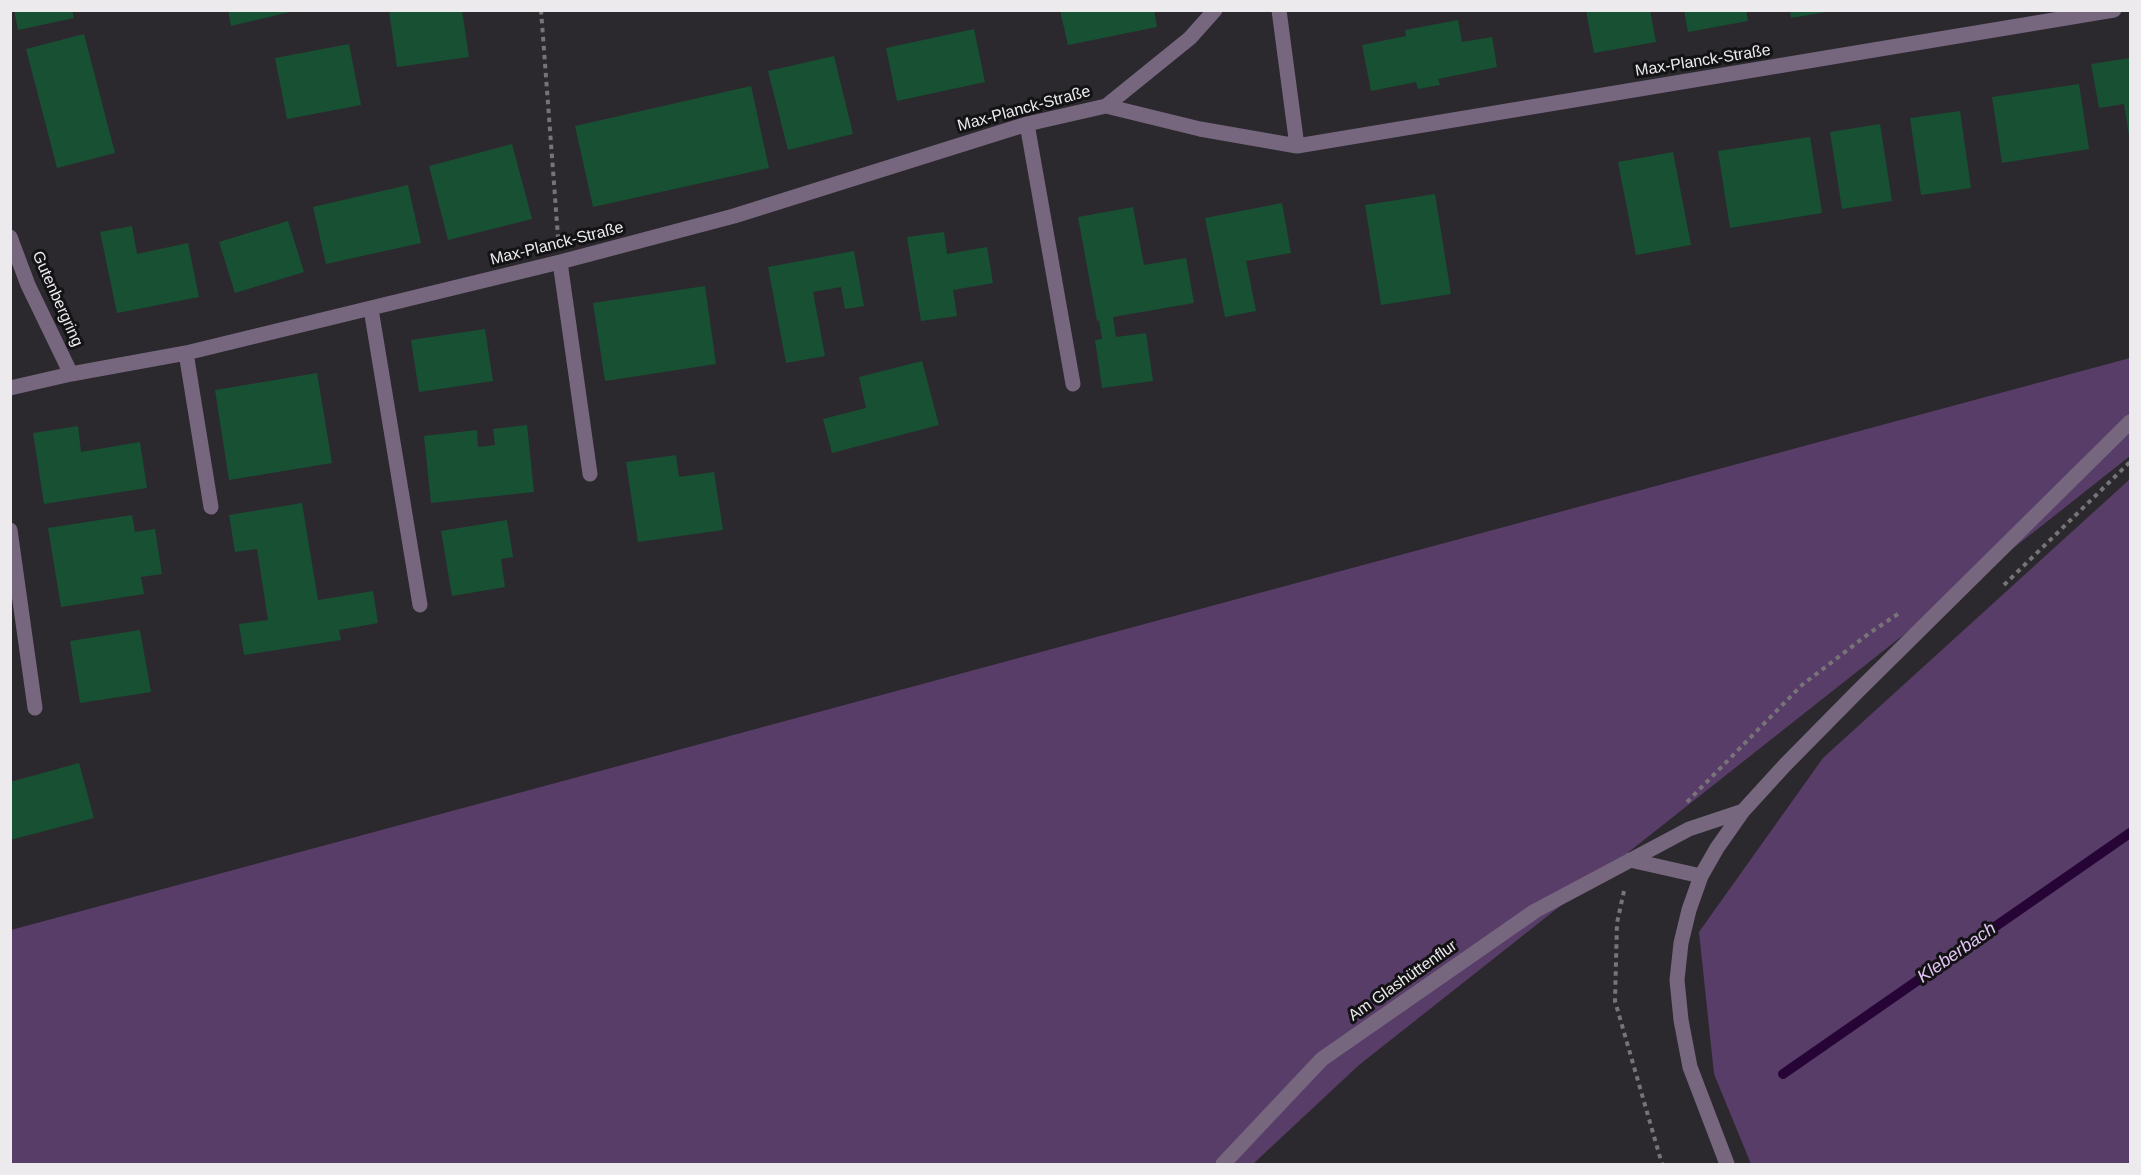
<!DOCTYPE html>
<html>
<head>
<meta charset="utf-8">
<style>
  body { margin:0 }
  #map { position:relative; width:2141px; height:1175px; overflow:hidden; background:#2b292d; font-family:Arial,sans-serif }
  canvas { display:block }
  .frame { position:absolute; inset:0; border:12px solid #eceaed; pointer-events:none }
</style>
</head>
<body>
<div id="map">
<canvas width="2141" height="1175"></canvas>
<div class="frame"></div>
</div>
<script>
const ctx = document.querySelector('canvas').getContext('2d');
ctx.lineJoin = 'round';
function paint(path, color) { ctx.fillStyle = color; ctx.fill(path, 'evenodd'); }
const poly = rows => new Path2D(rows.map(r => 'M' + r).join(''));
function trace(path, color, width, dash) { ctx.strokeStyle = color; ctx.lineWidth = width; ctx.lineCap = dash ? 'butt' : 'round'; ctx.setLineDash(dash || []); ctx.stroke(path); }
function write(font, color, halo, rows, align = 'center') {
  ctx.font = font + ' Arial,sans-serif'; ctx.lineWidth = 6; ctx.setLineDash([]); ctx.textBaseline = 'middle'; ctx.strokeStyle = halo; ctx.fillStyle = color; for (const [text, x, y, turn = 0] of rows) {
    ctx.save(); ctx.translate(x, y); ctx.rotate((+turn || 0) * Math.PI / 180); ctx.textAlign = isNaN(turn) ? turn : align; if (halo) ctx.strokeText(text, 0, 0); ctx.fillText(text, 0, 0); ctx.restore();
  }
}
const green = poly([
  [2130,358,2130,456,1359,1065,1253,1164,11,1164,11,930],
  [2130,479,2130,1164,1751,1164,1714,1074,1699,932,1823,758]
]);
const stream = poly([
  [1783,1074,2130,833]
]);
const building = poly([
  [14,10,72,10,74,18,18,30],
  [228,10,294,10,294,11,231,26],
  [396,10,462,10,469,57,397,67,389,11],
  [1060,10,1154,10,1157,27,1068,45],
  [1586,10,1650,10,1656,42,1594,53],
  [1684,10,1746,10,1748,21,1688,32],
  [1790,10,1826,10,1826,12,1791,18],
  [1458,20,1462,42,1492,37,1497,67,1438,79,1440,85,1418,89,1416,82,1371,91,1362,45,1406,36,1405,30],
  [974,29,985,82,897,101,886,48],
  [84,34,115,153,57,168,26,49],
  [349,44,361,105,287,119,275,58],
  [834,56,853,134,788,150,768,71],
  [2130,58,2130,135,2129,135,2124,104,2099,108,2091,64],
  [2079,84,2089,149,2002,163,1992,97],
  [751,86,769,168,593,207,575,126],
  [1960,111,1971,188,1921,195,1910,118],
  [1880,124,1892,201,1842,209,1830,132],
  [1810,137,1822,213,1730,228,1718,151],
  [512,144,532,219,448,240,429,166],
  [1673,152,1691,245,1636,255,1618,162],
  [408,185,421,243,326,264,313,207],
  [1435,194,1451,294,1381,305,1365,205],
  [1282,203,1291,253,1246,261,1256,311,1225,317,1205,218],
  [1133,207,1144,265,1186,258,1194,303,1113,317,1116,337,1146,333,1153,381,1102,388,1095,340,1102,339,1099,320,1097,321,1078,217],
  [288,221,304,272,235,293,219,242],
  [132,226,137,254,188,243,199,297,117,313,100,232],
  [944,232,947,254,987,247,993,283,953,290,957,316,921,321,907,237],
  [854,251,864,306,845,309,841,287,813,292,825,356,786,363,768,267],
  [705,286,716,364,605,381,593,303],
  [485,329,493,381,419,392,411,340],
  [922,361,939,425,832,453,823,419,866,408,859,377],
  [317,373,332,463,229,480,215,390],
  [527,425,534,492,431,503,424,436,477,430,478,447,495,445,493,429],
  [78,426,81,452,140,442,147,488,44,504,33,433],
  [676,455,679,477,714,472,723,530,638,542,626,462],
  [302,503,318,600,373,591,378,623,339,630,341,640,244,655,239,624,268,620,257,549,235,552,229,515],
  [132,515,135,532,155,529,162,574,141,577,144,594,61,607,48,528],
  [507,520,513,557,501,559,505,587,452,596,441,531],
  [140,630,151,692,80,703,70,641],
  [79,763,94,818,10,840,10,782]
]);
const path = poly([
  [541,10,558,237],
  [2004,585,2130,462],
  [1687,802,1802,685,1871,632,1898,614],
  [1624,891,1617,923,1615,1001,1662,1164]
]);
const minor = poly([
  [1279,10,1297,146],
  [1106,106,1190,38,1215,10],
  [1027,124,1073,384],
  [10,237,28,285,71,374],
  [560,262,590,474],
  [371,309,420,605],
  [186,353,211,507],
  [10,388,71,374,186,353,560,262,734,216,1027,124,1106,106,1200,129,1297,146,2114,10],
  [10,530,35,708],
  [1630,860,1701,876],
  [1223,1164,1322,1059,1535,911,1689,829,1743,811],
  [1727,1164,1690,1067,1681,1020,1677,980,1681,943,1689,910,1701,876,1717,848,1743,811,1785,765,1858,691,2130,422]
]);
const streetNames = [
  ["Max-Planck-Straße",1703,61,-9],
  ["Max-Planck-Straße",1024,109,-15],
  ["Max-Planck-Straße",557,244,-14],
  ["Gutenbergring",57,299,66],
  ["Am Glashüttenflur",1403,981,-35]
];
const waterNames = [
  ["Kleberbach",1957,953,-35]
];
paint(green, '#593d69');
trace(stream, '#270436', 10);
paint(building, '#185034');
trace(path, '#767477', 4, [4.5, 4.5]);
trace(minor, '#76677f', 15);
write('16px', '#eceaed', '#131214', streetNames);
write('italic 18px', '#e2c3f4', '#131214', waterNames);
</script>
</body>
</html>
